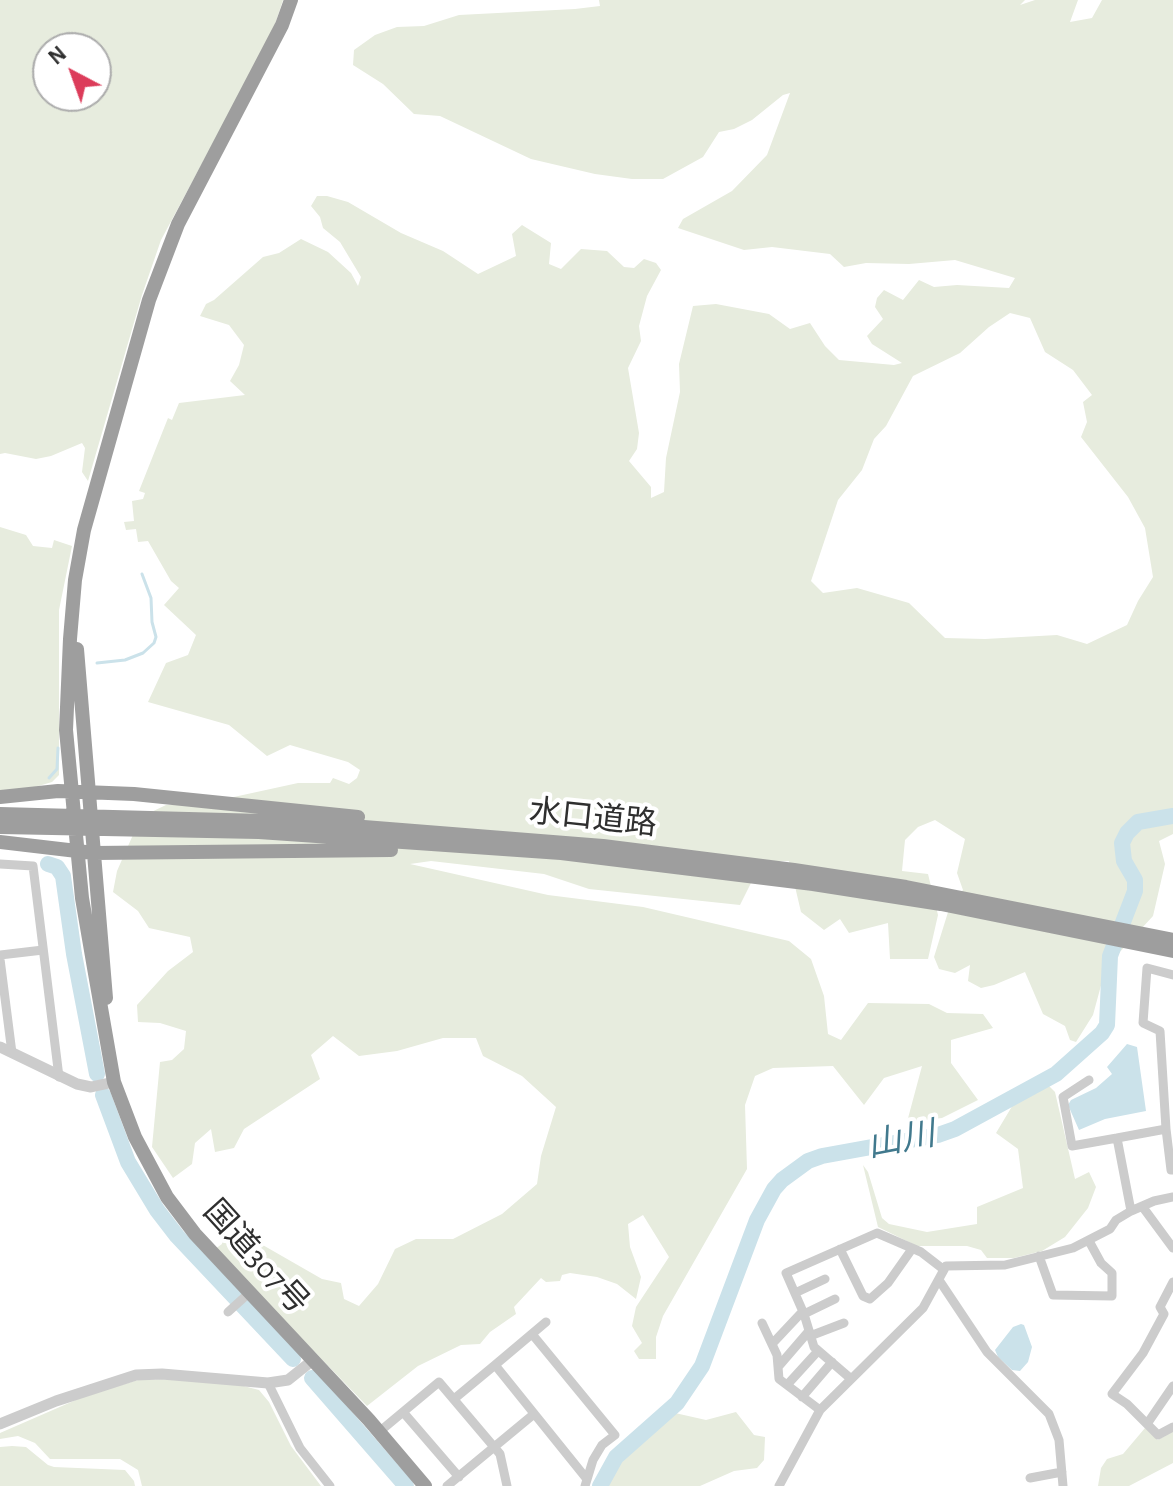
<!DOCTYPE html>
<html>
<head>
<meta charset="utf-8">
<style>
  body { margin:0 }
  #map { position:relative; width:1173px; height:1486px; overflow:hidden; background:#fff; font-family:"Alegreya Sans",sans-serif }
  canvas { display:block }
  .north { position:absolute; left:32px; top:32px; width:80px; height:80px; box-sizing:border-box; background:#fff; border:2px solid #acacac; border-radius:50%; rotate:319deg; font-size:22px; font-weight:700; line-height:32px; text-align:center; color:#2f2f2f }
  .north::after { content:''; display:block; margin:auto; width:28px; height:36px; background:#dc3c5a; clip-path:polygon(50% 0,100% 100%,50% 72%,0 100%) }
</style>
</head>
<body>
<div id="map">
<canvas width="1173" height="1486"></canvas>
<div class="north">N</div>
</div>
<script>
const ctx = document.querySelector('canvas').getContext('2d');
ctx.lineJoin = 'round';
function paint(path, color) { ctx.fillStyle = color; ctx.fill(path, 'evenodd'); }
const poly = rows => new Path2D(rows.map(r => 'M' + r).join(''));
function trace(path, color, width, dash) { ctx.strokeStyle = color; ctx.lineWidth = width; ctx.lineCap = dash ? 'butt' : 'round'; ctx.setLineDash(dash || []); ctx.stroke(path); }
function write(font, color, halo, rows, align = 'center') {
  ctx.font = font + ' "Alegreya Sans","Noto Sans JP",sans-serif'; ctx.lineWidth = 8; ctx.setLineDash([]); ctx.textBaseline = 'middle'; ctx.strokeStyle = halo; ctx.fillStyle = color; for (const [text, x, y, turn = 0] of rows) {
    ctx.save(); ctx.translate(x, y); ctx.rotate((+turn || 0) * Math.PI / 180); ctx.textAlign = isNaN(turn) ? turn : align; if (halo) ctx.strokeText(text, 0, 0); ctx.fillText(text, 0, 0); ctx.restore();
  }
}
const green = poly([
  [0,0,283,0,272,33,161,240,142,295,88,481,82,472,85,448,82,443,51,456,36,459,5,453,0,454],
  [48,48,96,48,96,96,48,96],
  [599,0,1025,0,1020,5,1035,0,1078,0,1070,22,1092,18,1102,0,1173,0,1173,834,1159,841,1165,864,1153,916,1106,967,1093,1015,1076,1042,1070,1040,1065,1026,1043,1014,1025,972,994,985,981,988,968,981,970,965,955,973,939,969,934,957,949,909,963,890,957,873,965,839,935,820,918,827,905,840,902,871,928,874,938,915,928,959,890,959,888,923,849,933,840,919,824,930,801,912,789,861,762,861,740,905,589,889,544,874,431,861,410,864,548,895,643,907,789,941,811,959,824,996,828,1034,841,1040,868,1003,929,1004,947,1013,983,1014,993,1028,951,1040,951,1063,978,1100,942,1118,907,1122,922,1066,884,1078,864,1105,833,1066,773,1068,755,1076,745,1105,747,1169,663,1316,656,1337,656,1359,639,1359,634,1351,642,1343,632,1326,636,1307,669,1257,643,1215,628,1224,630,1247,641,1277,636,1299,617,1284,597,1277,570,1273,562,1275,560,1281,546,1282,541,1278,514,1307,516,1314,490,1332,480,1344,461,1345,418,1366,367,1406,215,1249,222,1244,223,1233,248,1253,261,1244,322,1279,341,1283,344,1299,359,1306,378,1284,395,1249,416,1239,453,1239,502,1214,537,1184,541,1156,556,1107,522,1076,483,1056,476,1038,443,1038,397,1051,359,1056,333,1036,311,1055,320,1079,244,1129,234,1148,215,1152,211,1129,195,1143,192,1164,173,1178,152,1147,160,1062,172,1060,184,1049,186,1031,160,1023,138,1022,137,1005,168,971,193,952,190,937,149,928,138,911,113,892,117,871,136,828,143,816,166,805,197,805,298,783,330,783,333,778,349,784,357,778,360,770,348,762,290,745,267,756,229,725,148,702,166,663,188,655,196,635,164,605,179,588,171,581,148,541,138,542,136,529,126,530,124,522,134,521,132,501,143,499,145,493,139,491,168,418,172,420,179,403,245,395,230,381,239,365,244,345,229,325,200,316,206,304,214,300,263,257,279,253,301,239,328,252,351,273,358,286,361,277,340,242,323,228,320,217,311,206,317,196,327,196,348,202,401,233,443,251,478,274,516,256,512,234,522,225,551,243,549,264,561,269,581,249,607,251,624,267,634,268,644,259,656,263,661,270,647,296,639,326,641,341,628,368,639,433,637,449,629,461,651,487,651,498,664,492,666,458,680,392,679,364,693,306,716,304,769,314,790,329,810,323,825,346,839,360,894,365,902,363,872,344,867,336,883,319,875,307,877,298,884,290,903,300,919,280,934,287,957,285,1009,288,1015,278,955,260,909,264,866,263,844,267,830,254,772,247,744,250,678,228,683,219,732,191,767,155,790,93,783,95,752,120,734,129,719,132,703,157,663,179,632,179,595,174,531,159,440,116,414,114,383,84,353,65,354,50,375,35,397,27,424,26,459,15,575,9,600,6],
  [1010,313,1030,318,1045,352,1073,370,1092,395,1083,402,1087,422,1081,437,1128,497,1145,528,1153,577,1138,601,1127,625,1087,644,1057,635,985,639,945,638,909,603,857,588,823,593,811,581,838,500,862,470,874,439,886,426,913,376,960,353,989,327],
  [0,527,26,535,33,546,52,548,54,540,72,546,59,610,59,775,52,782,35,787,0,791],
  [1047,1084,1055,1092,1075,1179,1089,1172,1096,1187,1088,1208,1065,1237,1042,1251,1014,1258,987,1258,981,1250,967,1246,917,1246,878,1227,863,1165,868,1172,882,1218,889,1224,927,1232,977,1224,977,1207,1023,1188,1018,1149,996,1133,1017,1098],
  [176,1379,228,1382,259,1390,269,1402,291,1446,321,1486,142,1486,138,1470,120,1459,50,1459,35,1443,18,1436,0,1439,0,1433,85,1396,138,1380],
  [736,1412,754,1435,765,1437,764,1460,757,1468,734,1471,700,1486,603,1486,614,1461,675,1413,706,1420],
  [1145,1428,1158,1440,1173,1431,1173,1463,1129,1486,1098,1486,1101,1468,1107,1459,1123,1454],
  [12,1446,26,1447,48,1465,54,1467,125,1470,134,1481,135,1486,0,1486,0,1447]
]);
const water = poly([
  [1127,1044,1137,1047,1146,1111,1105,1119,1079,1130,1068,1105,1071,1100,1096,1088,1112,1074,1107,1067],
  [1021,1324,1024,1325,1032,1347,1028,1362,1020,1371,1012,1370,998,1357,995,1350,1013,1327]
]);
const stream = poly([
  [97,663,125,660,143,653,154,643,156,637,152,622,151,598,142,574],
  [49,778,57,769,58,748]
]);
const river = poly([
  [48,864,57,867,63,876,74,954,97,1074],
  [103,1095,128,1162,157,1210,177,1236,293,1359],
  [312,1378,406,1486],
  [600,1486,616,1457,677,1403,702,1366,757,1220,774,1189,782,1180,808,1161,822,1156,938,1135,955,1129,1056,1074,1102,1033,1107,1025,1110,956,1135,891,1135,880,1124,861,1122,843,1127,833,1138,822,1173,816]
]);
const minor = poly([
  [0,864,33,866,59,1077],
  [0,955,43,950],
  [0,959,12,1053],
  [1173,975,1147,968,1143,1023,1160,1031,1166,1129,1171,1170,1173,1170],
  [1089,1080,1063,1097,1072,1146,1117,1138],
  [1142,1206,1173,1248],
  [1131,1211,1117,1138,1166,1129],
  [840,1249,863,1296,870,1299,888,1283,912,1249],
  [1039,1256,1053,1295,1112,1296,1112,1273,1101,1263,1089,1241],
  [939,1280,987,1352,1049,1414,1059,1440,1063,1486],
  [1173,1282,1160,1307,1164,1314,1143,1353,1112,1394,1127,1404,1158,1435,1173,1427],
  [795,1293,825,1279],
  [228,1312,249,1293],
  [804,1314,835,1299],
  [762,1323,777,1355,779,1379,820,1410],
  [532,1334,615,1435,602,1445,593,1460,585,1486],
  [810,1336,844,1323],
  [772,1344,803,1311],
  [495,1365,546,1322],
  [778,1367,809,1331],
  [850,1378,814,1347,804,1314,786,1273,877,1233,921,1252,943,1269],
  [268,1383,300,1448,330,1486],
  [787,1385,818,1351],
  [802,1397,832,1362],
  [454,1399,495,1365,586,1478],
  [403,1412,459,1477],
  [1147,1424,1173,1386],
  [379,1432,439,1382,500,1454,507,1486],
  [1030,1478,1062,1472],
  [447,1486,534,1414],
  [779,1486,820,1410,923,1308,946,1266,1005,1265,1073,1248,1110,1229,1116,1220,1131,1211,1154,1201,1173,1197]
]);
const tertiary = poly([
  [0,1047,77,1084,91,1087,114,1082],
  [0,1424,56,1401,136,1375,162,1374,268,1383,288,1380,313,1360]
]);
const trunk = poly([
  [291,0,282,25,178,224,149,300,84,530,75,580,70,639,66,730,82,898,93,962,114,1082,135,1137,167,1197,195,1234,369,1420,425,1486],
  [77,649,106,998],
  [0,797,58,791,134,794,358,817],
  [0,814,301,822,603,846,794,870,906,887,1173,940],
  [0,827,259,832,561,853,813,884,941,904,1173,951],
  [0,842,94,853,391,850]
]);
const streetNames = [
  ["水口道路",593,818,6],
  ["国道307号",256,1257,48]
];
const waterNames = [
  ["山川",901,1140,-11]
];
paint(green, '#e7ecde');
paint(water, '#cbe2ea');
trace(stream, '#cbe2ea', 3);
trace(river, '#cbe2ea', 16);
trace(minor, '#ccc', 9);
trace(tertiary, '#ccc', 11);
trace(trunk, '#9e9e9e', 14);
write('32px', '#2f2f2f', '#fff', streetNames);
write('italic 34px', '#41798d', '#fff', waterNames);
</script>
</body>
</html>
